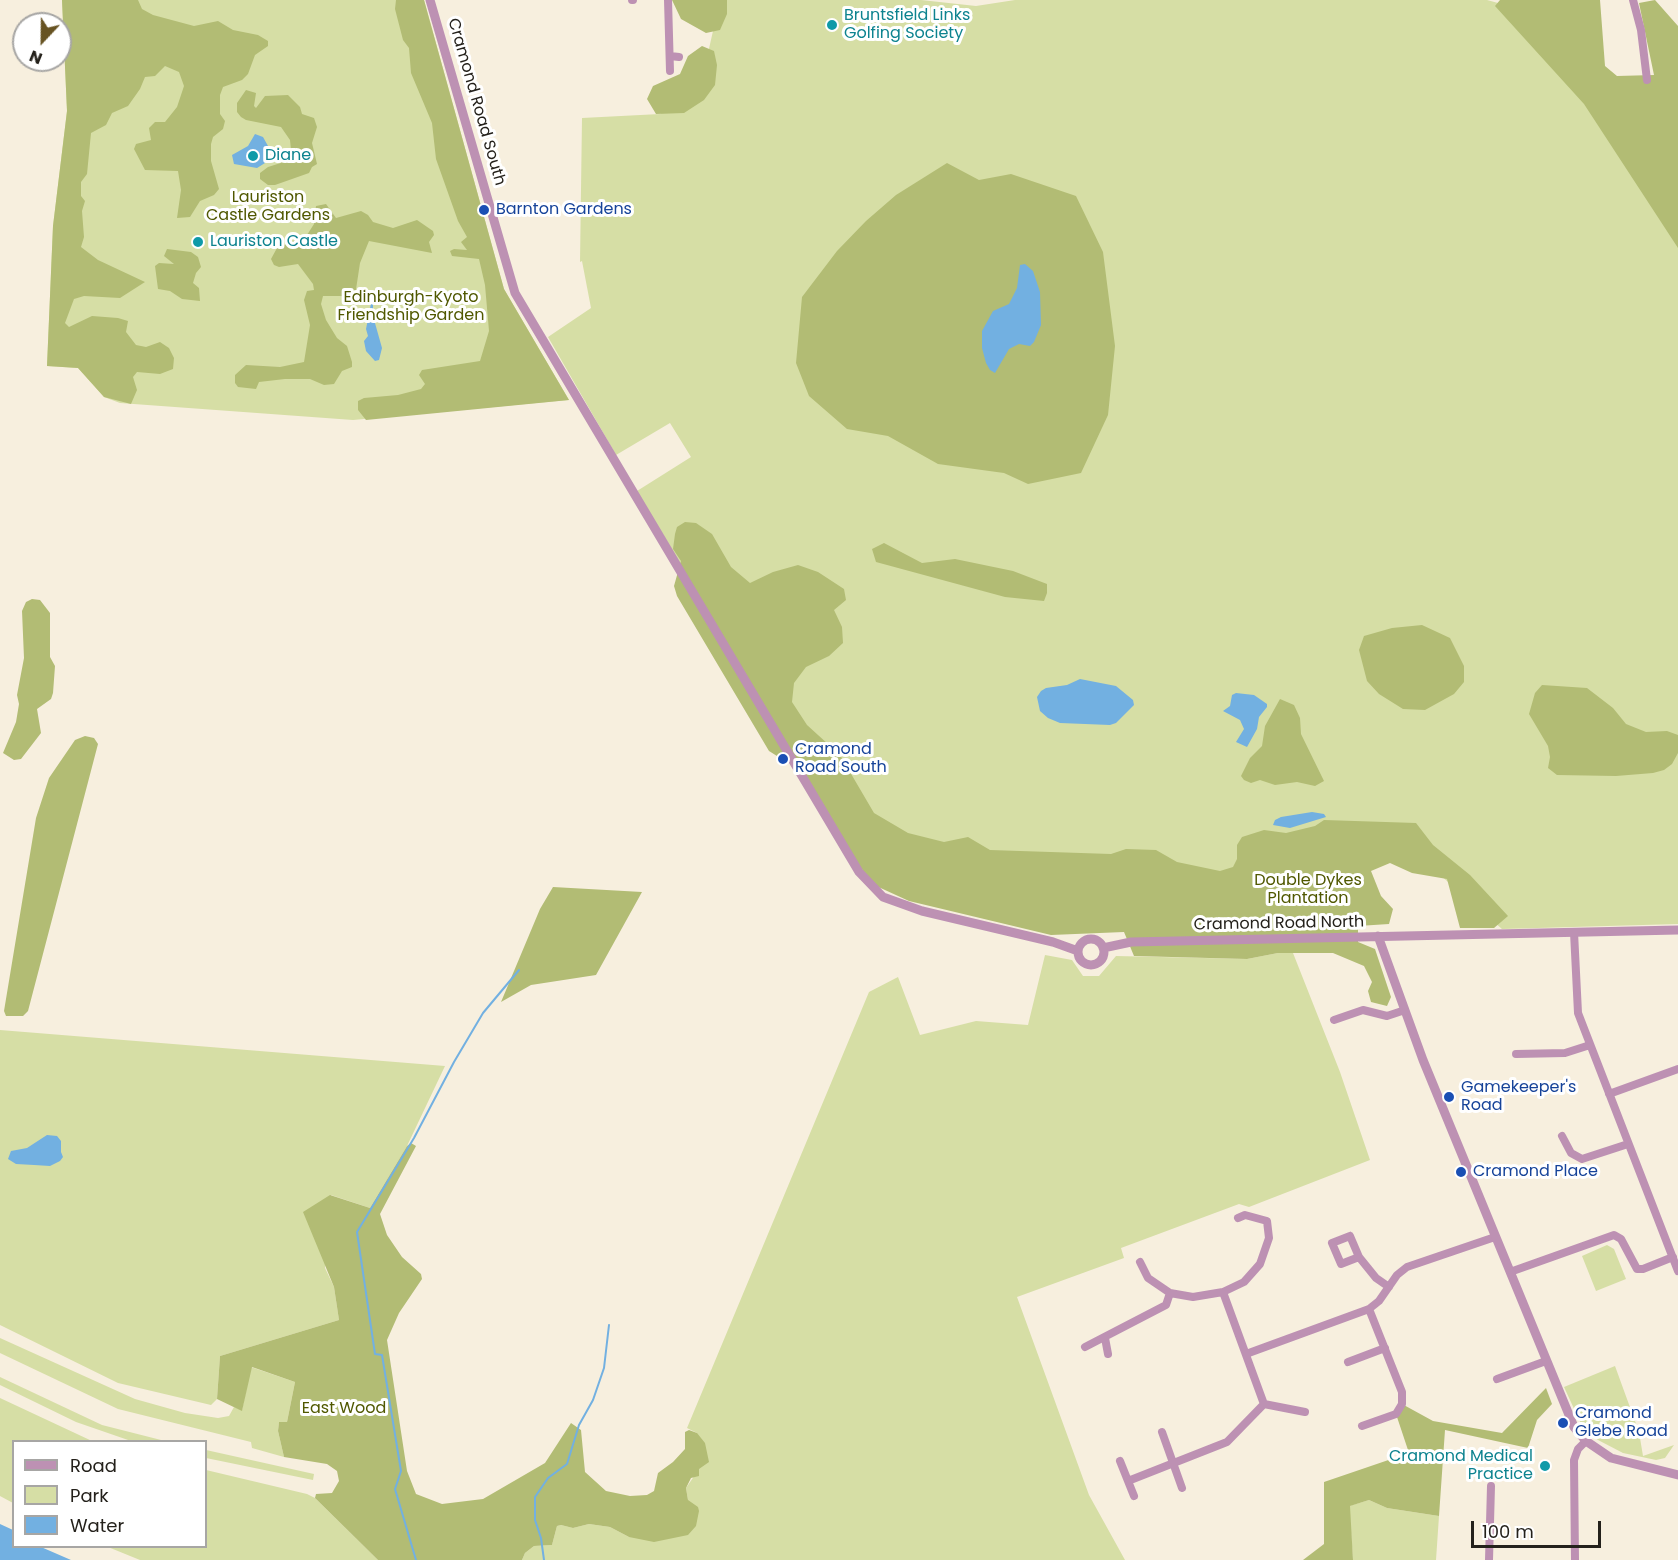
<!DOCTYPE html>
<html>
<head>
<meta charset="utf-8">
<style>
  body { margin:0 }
  #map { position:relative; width:1678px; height:1560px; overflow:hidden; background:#f7efde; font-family:Poppins,sans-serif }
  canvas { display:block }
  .legend { position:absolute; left:12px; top:1440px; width:195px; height:108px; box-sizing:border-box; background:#fff; border:2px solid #a7a6a4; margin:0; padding:8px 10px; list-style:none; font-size:18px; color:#24211b }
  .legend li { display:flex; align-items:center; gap:12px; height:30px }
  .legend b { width:30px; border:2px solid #a7a6a4 }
  .north { position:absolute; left:12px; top:12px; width:60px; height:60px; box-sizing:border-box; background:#fff; border:2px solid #a7a6a4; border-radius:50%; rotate:202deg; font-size:16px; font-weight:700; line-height:24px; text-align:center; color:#24211b }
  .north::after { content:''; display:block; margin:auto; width:21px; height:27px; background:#675322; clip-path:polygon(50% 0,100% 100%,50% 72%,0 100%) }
  .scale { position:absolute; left:1471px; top:1521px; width:130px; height:27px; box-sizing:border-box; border:3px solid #24211b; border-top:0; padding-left:8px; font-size:18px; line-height:21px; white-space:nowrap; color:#24211b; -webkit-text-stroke:4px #fff; paint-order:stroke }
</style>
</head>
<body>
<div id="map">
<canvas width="1678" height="1560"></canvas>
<ul class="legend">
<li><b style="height:8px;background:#bd91b3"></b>Road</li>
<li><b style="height:16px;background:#d6dea5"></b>Park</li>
<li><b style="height:16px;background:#72b0e1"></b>Water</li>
</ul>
<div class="north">N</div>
<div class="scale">100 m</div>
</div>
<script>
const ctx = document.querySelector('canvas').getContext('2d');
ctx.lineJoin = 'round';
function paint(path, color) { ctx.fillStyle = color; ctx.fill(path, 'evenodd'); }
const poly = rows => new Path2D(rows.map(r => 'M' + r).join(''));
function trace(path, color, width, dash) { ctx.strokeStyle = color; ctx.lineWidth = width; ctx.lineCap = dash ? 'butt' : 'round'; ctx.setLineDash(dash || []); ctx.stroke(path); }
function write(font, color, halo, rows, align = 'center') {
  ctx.font = font + ' Poppins,sans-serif'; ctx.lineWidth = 6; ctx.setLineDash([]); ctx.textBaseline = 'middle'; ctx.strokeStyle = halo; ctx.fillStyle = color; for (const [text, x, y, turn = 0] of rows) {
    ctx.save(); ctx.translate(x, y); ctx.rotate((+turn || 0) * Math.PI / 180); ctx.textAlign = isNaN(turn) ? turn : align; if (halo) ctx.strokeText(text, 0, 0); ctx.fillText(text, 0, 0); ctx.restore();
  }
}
const green = poly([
  [62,0,424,0,504,289,569,400,353,420,120,403,104,397,78,368,47,366,53,226,67,111],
  [720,0,921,0,976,6,1015,0,1487,0,1498,3,1591,103,1678,235,1678,924,1502,929,1408,847,1244,884,873,886,637,491,691,457,670,423,616,455,548,337,591,308,582,261,580,262,582,118,660,114,701,84],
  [1278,953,1293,953,1340,1072,1370,1160,1249,1207,1239,1204,1121,1248,1124,1258,1017,1297,1089,1495,1125,1560,522,1560,525,1553,534,1546,552,1545,557,1526,561,1525,573,1528,589,1524,610,1527,629,1537,688,1500,686,1488,699,1469,697,1433,687,1428,869,992,898,977,920,1035,976,1021,1028,1025,1045,955,1072,960,1083,976,1099,976,1116,956,1247,959],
  [0,1030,445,1066,407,1146,370,1208,331,1195,325,1268,334,1287,339,1320,220,1356,217,1399,211,1405,118,1383,0,1325],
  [1607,1245,1614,1249,1626,1279,1596,1291,1582,1256],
  [0,1338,135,1399,185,1413,218,1418,229,1416,234,1407,242,1410,251,1367,295,1382,287,1422,279,1422,278,1431,284,1457,252,1448,251,1442,118,1409,0,1353],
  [1615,1366,1639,1432,1643,1456,1674,1445,1665,1458,1656,1460,1623,1453,1598,1440,1582,1426,1564,1387],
  [0,1377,102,1425,165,1441,131,1441,76,1422,0,1385],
  [0,1398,92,1441,14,1442,13,1503,0,1496],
  [206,1450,314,1474,313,1480,206,1458],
  [206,1470,307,1494,315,1498,378,1560,140,1560,108,1547,206,1546],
  [1369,1500,1387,1508,1439,1516,1436,1560,1353,1560,1349,1506]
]);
const forest = poly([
  [62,0,138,0,142,9,153,15,194,26,218,21,233,30,258,35,268,41,268,46,255,55,248,74,242,80,223,87,220,95,220,114,225,121,223,129,213,137,211,144,211,161,219,189,214,195,200,201,190,217,177,218,181,190,178,171,145,170,134,149,136,144,151,140,149,128,155,122,165,122,177,107,184,86,179,72,165,66,155,76,145,77,140,89,128,106,112,113,106,125,91,133,87,174,81,182,81,196,85,201,82,211,84,237,81,247,98,260,145,282,120,298,84,296,74,299,65,323,69,327,92,316,118,318,128,321,126,332,136,345,146,347,160,342,169,348,174,358,173,369,160,374,137,372,133,377,137,390,131,404,104,397,78,368,47,366,53,226,67,111],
  [396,0,424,0,504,289,569,400,366,420,358,410,358,401,364,398,398,395,421,389,425,384,419,375,422,370,480,361,489,331,485,285,479,259,452,256,450,251,454,249,467,250,461,242,467,237,458,221,436,159,432,123,411,73,409,48,403,40,395,9],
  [672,0,727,0,727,14,720,30,706,33,681,19],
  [1500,0,1600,0,1605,66,1617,76,1654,75,1639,3,1655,0,1678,26,1678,248,1584,104,1495,6],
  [702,46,714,51,717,65,715,85,704,100,684,113,656,114,647,99,653,86,680,74,688,56],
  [246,90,256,93,254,106,256,108,265,96,288,95,300,107,302,114,314,118,317,127,312,143,317,164,312,167,309,173,275,185,268,185,260,179,260,173,268,167,287,161,291,150,290,140,281,127,246,120,241,117,237,112,237,103],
  [947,163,979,180,1011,174,1076,196,1103,252,1115,346,1108,415,1081,473,1028,484,1004,473,938,464,888,436,847,429,809,396,796,363,802,297,837,251,866,221,896,195],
  [326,204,336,218,361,211,368,215,373,222,393,228,417,220,433,231,434,235,429,242,432,253,369,241,360,263,355,296,323,296,321,304,326,320,337,338,347,346,352,362,352,367,342,371,334,384,324,385,310,379,285,379,259,382,256,389,238,387,235,383,235,375,246,365,280,367,304,362,310,325,304,300,307,291,314,290,313,284,298,264,279,267,274,265,271,259,277,248,307,235,314,224,316,206],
  [167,249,191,252,198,257,201,267,196,273,193,283,199,288,200,301,182,299,170,291,158,289,155,266,159,263,174,264,164,256],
  [685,522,696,523,712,534,731,567,750,583,773,572,798,565,818,572,844,589,846,600,834,610,842,627,843,643,829,656,806,667,794,683,792,702,807,725,840,755,874,813,908,833,944,842,968,837,990,850,1111,854,1126,849,1156,850,1177,862,1220,871,1233,867,1237,859,1237,845,1242,837,1264,830,1286,833,1315,826,1324,820,1416,823,1433,845,1470,875,1508,916,1494,928,1460,928,1447,879,1412,873,1390,863,1371,871,1381,896,1393,909,1389,924,1358,926,1358,942,1375,949,1391,997,1387,1006,1371,1002,1368,991,1372,982,1364,966,1333,953,1278,953,1247,959,1134,956,1124,932,1051,935,909,901,874,885,854,859,790,756,777,756,769,751,677,596,674,586,681,561,673,549,675,534,677,527],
  [884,543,922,563,955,559,1013,571,1047,584,1047,593,1044,601,1005,597,876,562,872,549],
  [32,599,40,600,50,613,50,657,55,666,53,693,51,699,37,709,41,733,21,759,14,760,3,753,16,722,19,704,17,695,24,658,22,611,26,602],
  [1422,625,1450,638,1464,666,1464,682,1454,694,1425,710,1403,709,1379,694,1367,681,1359,650,1364,636,1392,628],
  [1542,685,1587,688,1613,708,1626,724,1646,732,1667,731,1678,735,1678,753,1672,764,1664,770,1653,773,1616,776,1557,775,1548,768,1550,757,1548,746,1529,714,1535,693],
  [1280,699,1294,705,1300,718,1301,734,1324,781,1315,786,1297,782,1275,785,1260,780,1251,783,1244,780,1241,776,1250,758,1262,746,1265,726],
  [85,736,94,738,98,744,28,1011,23,1016,6,1016,4,1011,36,818,49,778,75,740],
  [553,887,642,892,596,975,531,985,501,1002,540,909],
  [411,1143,416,1146,380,1214,387,1235,402,1257,421,1274,422,1279,399,1313,387,1340,407,1471,416,1494,442,1504,483,1499,545,1463,571,1423,581,1430,585,1472,606,1491,630,1496,647,1495,654,1491,658,1473,673,1462,685,1449,685,1432,689,1430,697,1433,705,1443,709,1462,699,1469,699,1476,691,1478,686,1488,688,1500,698,1507,699,1511,696,1526,688,1535,654,1542,629,1537,610,1527,589,1524,573,1528,561,1525,557,1526,552,1545,534,1546,525,1553,522,1560,378,1560,315,1498,316,1494,332,1493,339,1481,337,1471,327,1464,284,1457,278,1431,279,1422,287,1422,295,1382,252,1367,242,1411,217,1399,220,1356,339,1320,334,1287,303,1212,330,1195,370,1208,407,1146],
  [1546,1388,1552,1404,1537,1420,1528,1448,1445,1430,1439,1516,1387,1508,1369,1500,1350,1506,1353,1560,1303,1560,1324,1544,1324,1482,1409,1453,1396,1414,1402,1404,1433,1421,1502,1433]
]);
const water = poly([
  [255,134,263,137,268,146,269,155,265,163,257,168,234,164,232,155,248,146],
  [1025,264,1033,271,1040,292,1041,325,1034,342,1030,346,1019,344,1009,349,995,373,990,370,986,363,982,348,982,331,993,311,1009,304,1017,288,1020,265],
  [373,293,373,316,382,348,379,360,375,361,366,351,364,341,368,336,366,329],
  [1080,679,1116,686,1133,700,1134,705,1116,723,1110,725,1060,723,1048,718,1040,711,1037,697,1041,691,1046,688,1067,685],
  [1236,693,1254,695,1267,704,1267,707,1259,717,1257,729,1247,747,1236,742,1244,729,1240,720,1223,711,1230,706,1232,695],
  [1312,812,1324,814,1326,817,1290,828,1273,825,1275,820,1281,817],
  [47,1135,57,1136,61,1141,61,1152,63,1157,60,1161,50,1166,34,1165,16,1164,8,1159,11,1151,27,1148],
  [0,1524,13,1530,14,1546,41,1547,71,1560,0,1560]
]);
const stream = poly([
  [416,1560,395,1489,401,1471,382,1355,375,1354,357,1232,414,1138,454,1062,483,1013,519,970],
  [544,1560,541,1538,535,1520,535,1497,548,1478,567,1464,579,1425,593,1400,604,1368,609,1325]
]);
const minor = poly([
  [632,0,633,0],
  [668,0,670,71],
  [1633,0,1641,30,1647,80],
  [670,56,679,57],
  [1574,932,1578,1013,1678,1271],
  [1334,1020,1363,1010,1387,1016,1405,1010],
  [1516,1054,1565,1053,1590,1045],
  [1609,1094,1678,1069],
  [1562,1136,1571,1153,1582,1159,1628,1144],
  [1350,1236,1359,1257,1341,1264,1332,1243,1350,1236],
  [1359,1257,1376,1278,1389,1287],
  [1140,1262,1148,1278,1170,1293,1193,1297,1223,1292,1244,1282,1260,1264,1269,1238,1267,1221,1245,1215,1238,1218],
  [1510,1272,1614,1235,1621,1239,1637,1269,1643,1269,1673,1257],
  [1223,1292,1264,1404],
  [1105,1338,1108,1354],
  [1085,1347,1166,1305,1170,1293],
  [1246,1354,1369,1309,1379,1301,1397,1275,1407,1267,1495,1237],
  [1348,1362,1385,1348],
  [1497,1379,1546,1361],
  [1362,1426,1396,1414,1402,1404,1402,1392,1369,1309],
  [1162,1432,1182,1488],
  [1120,1461,1134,1496],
  [1128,1481,1227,1442,1264,1404,1305,1412],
  [1489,1560,1491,1486],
  [1575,1560,1574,1460,1578,1449,1586,1441]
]);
const tertiary = poly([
  [430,0,515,293,859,872,883,897,922,911,1053,942,1078,951],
  [1378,936,1423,1060,1574,1427,1586,1441,1611,1458,1678,1475],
  '1078 952a13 13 0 1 1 26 0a13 13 0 1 1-26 0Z',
  [1103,948,1131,942,1678,930]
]);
const markers = [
  [832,25,6,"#0f9aa8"],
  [253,156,6,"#0f9aa8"],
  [484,210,6,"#1a4fb4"],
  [198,242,6,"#0f9aa8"],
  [783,759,6,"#1a4fb4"],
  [1449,1097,6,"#1a4fb4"],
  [1461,1172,6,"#1a4fb4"],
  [1563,1423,6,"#1a4fb4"],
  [1545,1466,6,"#0f9aa8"]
];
const cultureNames = [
  ["Bruntsfield Links",844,16],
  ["Golfing Society",844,34],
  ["Diane",265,156],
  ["Lauriston Castle",210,242],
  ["Cramond Medical",1533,1457,"right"],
  ["Practice",1533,1475,"right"]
];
const streetNames = [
  ["Cramond Road South",476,102,74],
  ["Cramond Road North",1279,924,-1]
];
const parkNames = [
  ["Lauriston",268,198],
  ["Castle Gardens",268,216],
  ["Edinburgh-Kyoto",411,298],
  ["Friendship Garden",411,316],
  ["Double Dykes",1308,881],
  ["Plantation",1308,899],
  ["East Wood",344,1409]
];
const transitNames = [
  ["Barnton Gardens",496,210],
  ["Cramond",795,750],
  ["Road South",795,768],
  ["Gamekeeper's",1461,1088],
  ["Road",1461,1106],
  ["Cramond Place",1473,1172],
  ["Cramond",1575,1414],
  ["Glebe Road",1575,1432]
];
paint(green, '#d6dea5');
paint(forest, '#b2bc74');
paint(water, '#72b0e1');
trace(stream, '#72b0e1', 2);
trace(minor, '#bd91b3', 8);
trace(tertiary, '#bd91b3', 9);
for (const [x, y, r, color] of markers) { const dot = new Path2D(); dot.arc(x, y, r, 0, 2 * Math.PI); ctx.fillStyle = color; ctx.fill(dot); trace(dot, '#fff', 2); }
write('16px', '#0d838f', '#fff', cultureNames, 'left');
write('16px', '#24211b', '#fff', streetNames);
write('16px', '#505800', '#fff', parkNames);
write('16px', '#164399', '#fff', transitNames, 'left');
</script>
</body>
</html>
